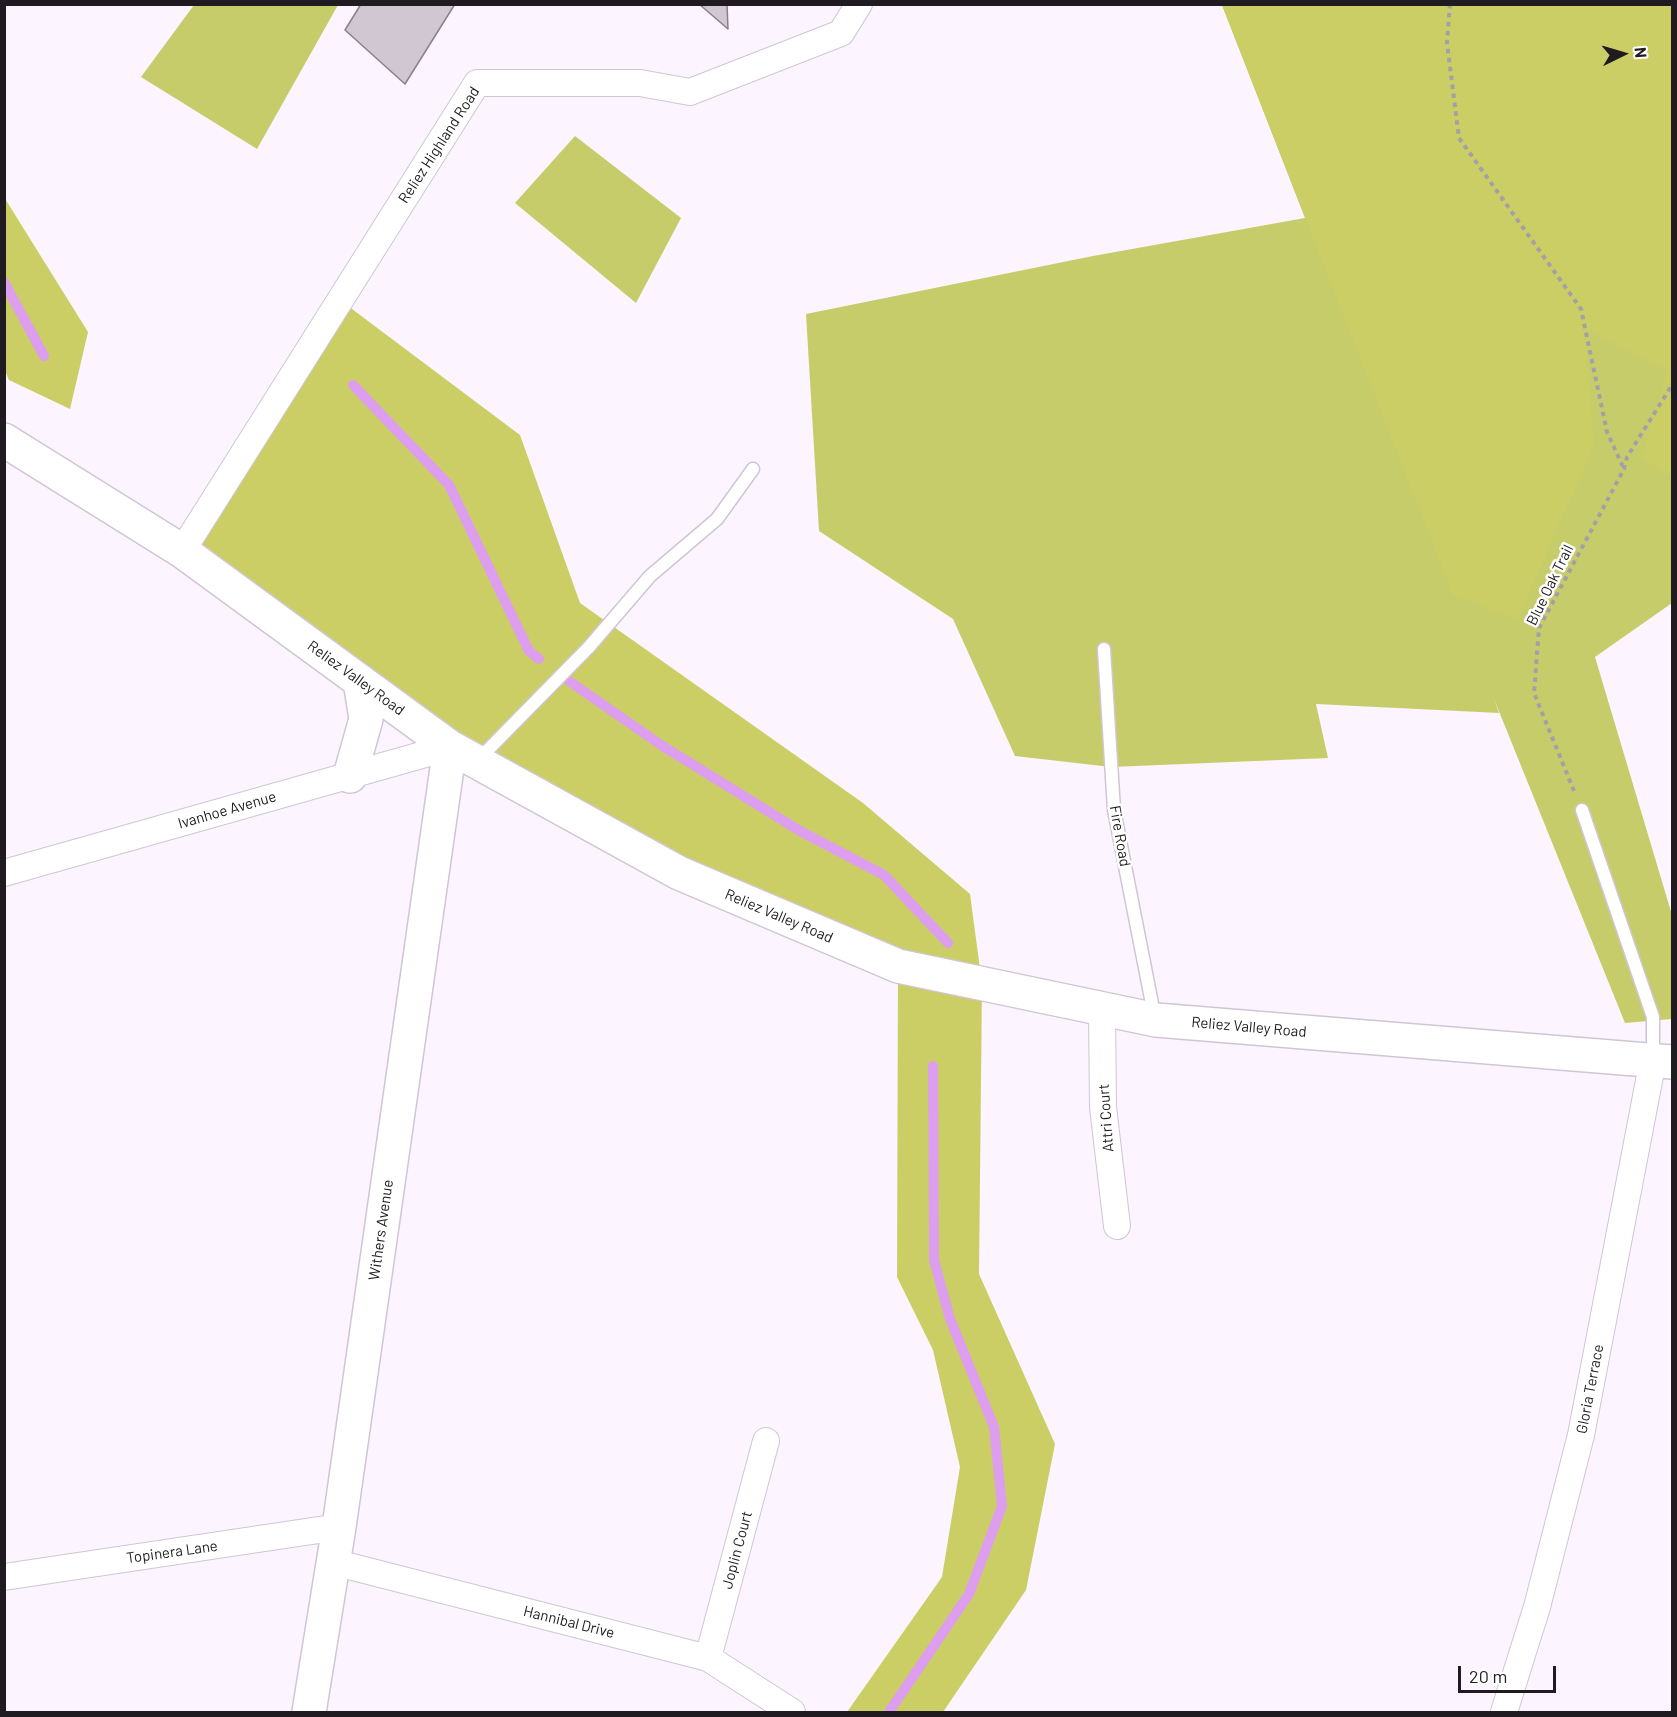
<!DOCTYPE html>
<html>
<head>
<meta charset="utf-8">
<style>
  body { margin:0 }
  #map { position:relative; width:1677px; height:1717px; overflow:hidden; background:#fcf4fe; font-family:Barlow,sans-serif }
  canvas { display:block }
  .frame { position:absolute; inset:0; border:6px solid #1f1b20; pointer-events:none }
  .north { position:absolute; left:1593px; top:24px; width:60px; height:60px; -webkit-text-stroke:4px #fff; paint-order:stroke; rotate:85deg; font-size:16px; font-weight:700; line-height:24px; text-align:center; color:#1f1b20 }
  .north::after { content:''; display:block; margin:auto; width:21px; height:27px; background:#1f1b20; clip-path:polygon(50% 0,100% 100%,50% 72%,0 100%) }
  .scale { position:absolute; left:1458px; top:1666px; width:98px; height:27px; box-sizing:border-box; border:3px solid #1f1b20; border-top:0; padding-left:8px; font-size:18px; line-height:21px; white-space:nowrap; color:#1f1b20; -webkit-text-stroke:4px #fff; paint-order:stroke }
</style>
</head>
<body>
<div id="map">
<canvas width="1677" height="1717"></canvas>
<div class="frame"></div>
<div class="north">N</div>
<div class="scale">20 m</div>
</div>
<script>
const ctx = document.querySelector('canvas').getContext('2d');
ctx.lineJoin = 'round';
function paint(path, color) { ctx.fillStyle = color; ctx.fill(path, 'evenodd'); }
const poly = rows => new Path2D(rows.map(r => 'M' + r).join(''));
function trace(path, color, width, dash) { ctx.strokeStyle = color; ctx.lineWidth = width; ctx.lineCap = dash ? 'butt' : 'round'; ctx.setLineDash(dash || []); ctx.stroke(path); }
function write(font, color, halo, rows, align = 'center') {
  ctx.font = font + ' Barlow,sans-serif'; ctx.lineWidth = 5; ctx.setLineDash([]); ctx.textBaseline = 'middle'; ctx.strokeStyle = halo; ctx.fillStyle = color; for (const [text, x, y, turn = 0] of rows) {
    ctx.save(); ctx.translate(x, y); ctx.rotate((+turn || 0) * Math.PI / 180); ctx.textAlign = isNaN(turn) ? turn : align; if (halo) ctx.strokeText(text, 0, 0); ctx.fillText(text, 0, 0); ctx.restore();
  }
}
const green = poly([
  [194,5,338,5,257,149,141,77],
  [1222,5,1672,5,1672,603,1595,657,1672,915,1672,1019,1625,1023,1494,699,1499,713,1316,704,1328,758,1111,767,1015,756,953,619,819,531,806,314,1093,256,1305,218],
  [575,136,681,218,636,303,515,203]
]);
const forest = poly([
  [1222,5,1672,5,1672,476,1641,459,1668,370,1584,328,1594,446,1517,620,1453,595],
  [4,197,88,332,70,409,9,380,5,371],
  [340,300,520,435,580,603,863,803,970,894,982,984,979,1274,1055,1444,1026,1590,943,1712,847,1712,942,1577,960,1467,933,1350,897,1277,898,966,450,747,182,551]
]);
const stream = poly([
  [4,282,44,356],
  [353,385,449,485,529,651,539,659],
  [569,681,661,745,800,831,884,875,948,943],
  [889,1712,969,1594,1002,1506,994,1427,950,1319,934,1260,933,1066]
]);
const building = poly([
  [361,4,455,4,405,84,345,30,361,4],
  [699,4,727,4,728,29,699,4]
]);
const path = poly([
  [1450,4,1447,43,1459,138,1581,309,1607,432,1624,469],
  [1574,791,1534,693,1539,628,1624,469,1627,457,1672,385]
]);
const lane = poly([
  [1104,649,1114,810,1155,1019],
  [477,761,589,647,650,576,717,519,753,469],
  [1582,810,1653,1017,1653,1058]
]);
const street = poly([
  [182,551,477,83,640,83,690,92,841,33,859,4],
  [4,873,450,747],
  [1102,1010,1103,1107,1117,1226],
  [333,1562,708,1658,792,1712],
  [4,1577,339,1527],
  [708,1658,766,1441],
  [1504,1712,1537,1607,1581,1435,1653,1060]
]);
const secondary = poly([
  [4,440,182,551,450,747,679,873,898,966,1156,1020,1672,1062],
  [350,776,366,719,360,681],
  [309,1712,339,1527,450,747]
]);
const streetNames = [
  ["Reliez Highland Road",439,145,-57],
  ["Blue Oak Trail",1550,585,-64],
  ["Reliez Valley Road",356,678,36],
  ["Ivanhoe Avenue",227,810,-16],
  ["Fire Road",1120,836,80],
  ["Reliez Valley Road",779,916,23],
  ["Reliez Valley Road",1249,1027,5],
  ["Attri Court",1106,1118,-94],
  ["Withers Avenue",381,1230,-82],
  ["Gloria Terrace",1590,1389,-79],
  ["Joplin Court",737,1550,-75],
  ["Topinera Lane",172,1552,-8],
  ["Hannibal Drive",569,1622,14]
];
paint(green, '#c7cc6a');
paint(forest, '#cace64');
trace(stream, '#dd9eef', 10);
paint(building, '#d0c7d3');
trace(building, '#89808c', 1.5);
trace(lane, '#d0c6d3', 15);
trace(street, '#d0c6d3', 28);
trace(secondary, '#d0c6d3', 36);
trace(path, '#a59fa7', 4, [4.5, 4.5]);
trace(lane, '#fff', 12);
trace(street, '#fff', 26);
trace(secondary, '#fff', 33);
write('15px', '#1f1b20', '#fff', streetNames);
</script>
</body>
</html>
